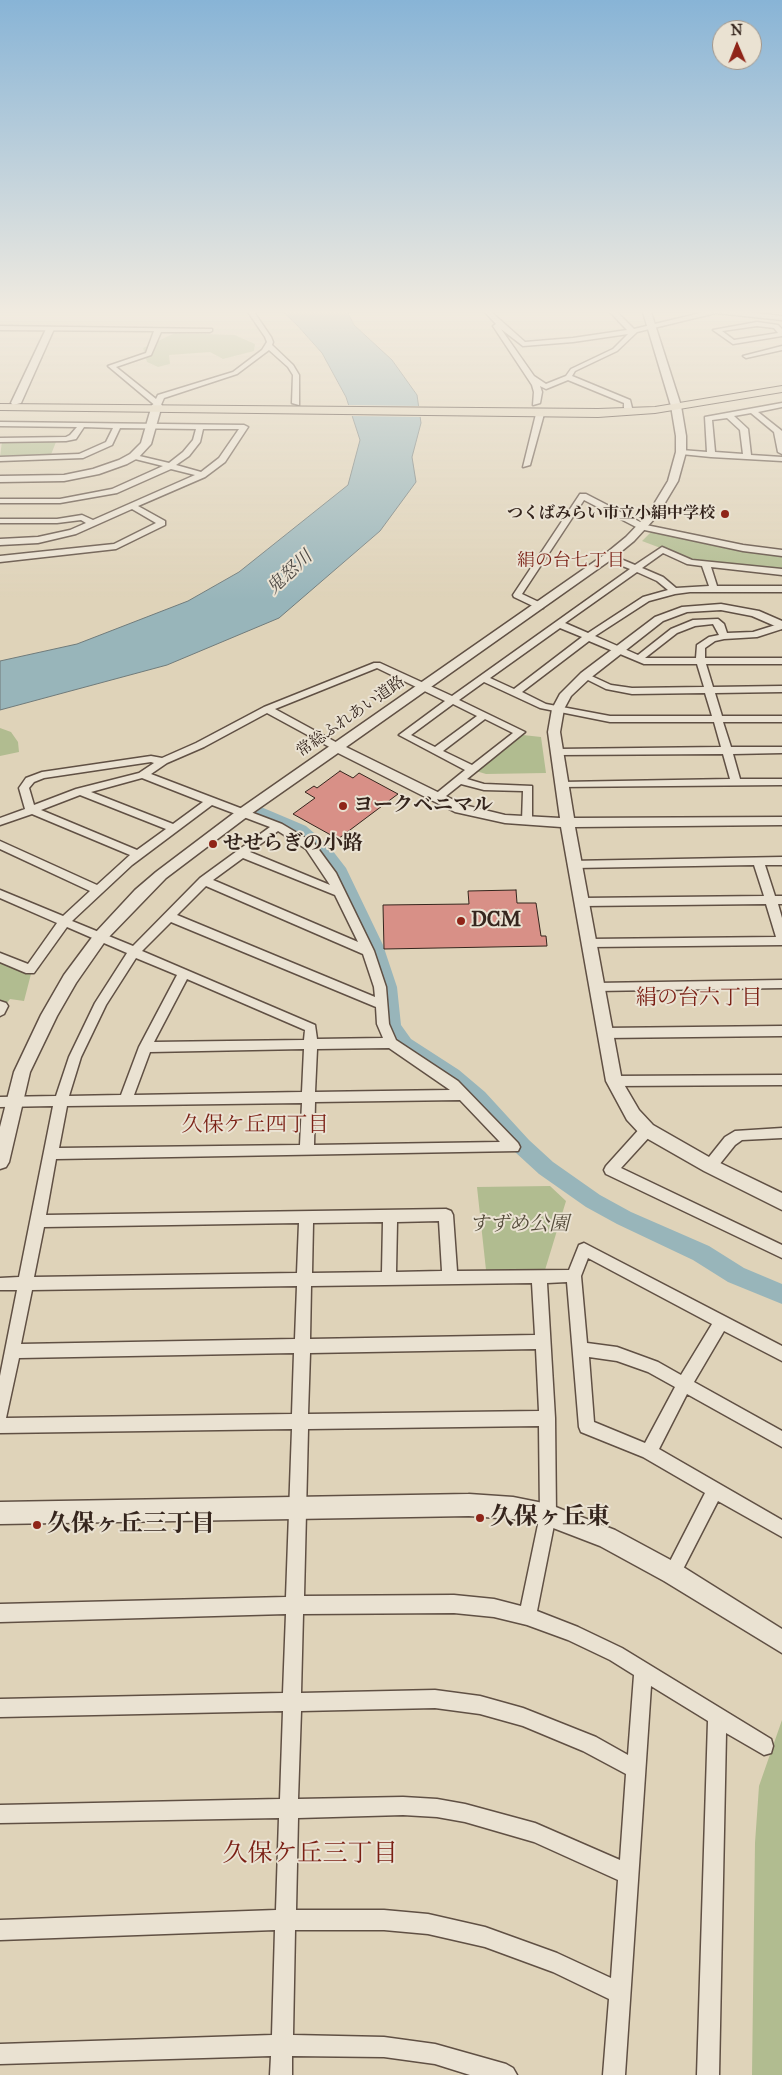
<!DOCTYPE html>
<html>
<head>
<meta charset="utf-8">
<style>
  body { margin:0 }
  #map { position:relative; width:782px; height:2075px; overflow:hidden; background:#dfd3b9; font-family:"IM FELL Great Primer",serif }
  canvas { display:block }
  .north { position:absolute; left:712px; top:20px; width:50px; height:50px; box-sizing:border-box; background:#eae2d2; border:1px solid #a2968a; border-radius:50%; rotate:359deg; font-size:14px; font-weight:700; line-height:20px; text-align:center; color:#35251d }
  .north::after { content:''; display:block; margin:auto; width:18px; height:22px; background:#8f2418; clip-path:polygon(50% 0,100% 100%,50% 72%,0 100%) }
</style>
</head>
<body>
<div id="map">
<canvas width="782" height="2075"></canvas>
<div class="north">N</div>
</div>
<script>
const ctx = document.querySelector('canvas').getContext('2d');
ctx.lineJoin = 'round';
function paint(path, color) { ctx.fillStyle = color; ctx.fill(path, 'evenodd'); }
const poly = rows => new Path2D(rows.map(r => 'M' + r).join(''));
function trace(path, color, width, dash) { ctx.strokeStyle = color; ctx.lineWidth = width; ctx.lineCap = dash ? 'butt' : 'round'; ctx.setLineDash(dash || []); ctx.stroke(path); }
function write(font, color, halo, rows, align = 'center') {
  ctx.font = font + ' "IM FELL Great Primer","Noto Serif JP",serif'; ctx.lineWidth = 4; ctx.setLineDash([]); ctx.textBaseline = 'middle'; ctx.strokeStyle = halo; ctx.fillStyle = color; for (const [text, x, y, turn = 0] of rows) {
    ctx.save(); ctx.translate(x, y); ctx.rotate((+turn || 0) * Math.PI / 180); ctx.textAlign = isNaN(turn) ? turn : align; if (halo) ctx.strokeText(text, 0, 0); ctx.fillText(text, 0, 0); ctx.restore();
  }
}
const green = poly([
  [175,333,235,335,255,344,254,351,223,359,210,352,169,355,170,364,158,367,147,362,143,348],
  [2,441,56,442,50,457,0,457],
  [652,531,743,551,782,555,782,570,742,564,695,561,642,541],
  [0,728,11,732,18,742,19,752,0,756],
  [523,735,541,737,546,773,486,774,476,771],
  [0,962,31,974,24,1001,10,999,7,1003,0,1003],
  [550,1186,566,1201,545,1270,486,1270,477,1187],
  [782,1720,782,2075,752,2075,755,1843,759,1786]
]);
const water = poly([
  [280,309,346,309,354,325,392,360,417,395,421,423,412,457,416,482,380,531,279,618,167,665,0,710,0,661,77,644,188,601,239,572,348,485,360,440,346,397,322,353,297,325,280,309]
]);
const pier = poly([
  [346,405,421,406,423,417,350,416]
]);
const river = poly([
  [261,807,306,826,329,846,346,868,383,945,397,987,401,1025,411,1039,459,1070,485,1092,529,1140,553,1162,600,1195,631,1212,709,1246,744,1268,782,1284,782,1304,728,1282,693,1260,617,1224,586,1207,539,1174,515,1152,471,1102,445,1080,397,1049,383,1026,379,987,365,945,333,874,317,854,294,834,255,816,253,812,255,808,261,807]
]);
const building = poly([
  [340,771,353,778,359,773,398,794,338,839,293,814,315,798,305,792,314,786,317,788,340,771],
  [516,890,517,903,536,903,541,936,546,936,547,946,384,949,383,905,469,904,468,891,516,890]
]);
const minor = poly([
  [246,309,252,309,271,337,273,342,272,345,293,365,299,375,299,405,292,403,293,375,288,367,269,350,237,374,164,398,160,407,157,407,108,366,146,353,154,331,0,330,0,326,212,329,212,331,210,332,161,332,151,355,116,367,156,399,158,395,233,372,262,350,267,342,265,337,246,309],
  [482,309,488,309,525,342,573,338,627,330,607,309,614,309,634,329,717,309,782,316,782,320,716,313,637,332,617,351,575,371,572,376,630,400,632,408,628,410,624,408,624,403,568,380,546,389,540,386,542,392,540,403,533,405,534,392,532,385,493,326,496,324,482,309],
  [501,329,523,346,573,342,628,334,613,349,571,369,566,376,546,384,534,376,501,329],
  [757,322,778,325,782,329,782,336,733,344,713,330,757,322],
  [757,326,774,328,778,333,734,340,722,331,757,326],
  [782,346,782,350,746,358,743,356,782,346],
  [782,403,782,407,758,412,782,431,782,454,778,452,774,432,751,413,734,416,748,429,751,455,782,457,782,461,711,457,681,454,677,452,681,450,707,452,705,417,782,403],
  [727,418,740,430,743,454,715,452,712,420,727,418],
  [540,412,544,414,530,465,523,467,536,414,540,412],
  [0,422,244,425,248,427,225,462,205,477,138,506,165,521,165,525,116,549,0,562,0,556,114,544,156,523,132,509,76,534,38,543,0,545,0,539,38,537,70,530,86,523,81,520,57,523,0,523,0,519,57,519,82,515,93,520,195,475,171,469,117,493,60,503,0,503,0,499,60,499,112,489,163,466,131,458,131,454,169,463,183,452,193,440,196,429,120,428,112,445,83,458,0,461,0,457,79,454,106,442,113,428,84,427,76,439,66,441,0,442,0,438,66,437,70,435,77,427,0,426,0,422],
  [203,429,239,429,219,458,201,472,176,465,189,456,200,442,203,429],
  [580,494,586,494,646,525,743,545,782,550,782,556,743,551,640,529,584,500,522,594,543,604,543,608,537,608,514,597,513,595,580,494],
  [662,547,692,560,782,569,782,575,711,567,717,586,782,586,782,592,690,592,675,594,649,601,595,636,638,655,671,629,693,620,718,619,724,624,727,633,753,632,782,623,782,629,757,637,724,639,715,641,705,648,705,658,782,658,782,664,706,664,713,687,782,686,782,692,715,693,722,716,782,716,782,722,723,722,731,747,782,747,782,753,733,754,740,779,782,779,782,785,558,787,557,785,562,782,730,779,723,754,558,755,553,752,558,749,721,747,714,722,610,722,540,708,484,682,459,700,525,732,467,779,484,784,532,786,532,821,527,824,522,821,523,791,484,790,461,784,441,800,433,800,433,796,465,770,399,735,445,701,377,668,275,709,343,746,343,750,335,750,267,713,204,747,167,763,151,774,282,824,314,843,336,873,374,951,386,987,389,1024,396,1040,458,1081,518,1143,520,1147,518,1151,56,1159,46,1215,446,1209,451,1211,453,1215,457,1271,569,1270,579,1245,584,1243,782,1346,782,1361,724,1331,694,1382,782,1431,782,1447,687,1394,659,1449,782,1520,782,1537,718,1501,678,1579,672,1581,666,1579,664,1573,705,1493,643,1457,581,1432,579,1427,567,1282,547,1283,555,1418,556,1515,537,1611,578,1627,622,1648,771,1739,773,1746,771,1753,764,1755,726,1733,719,2075,697,2075,708,1721,651,1686,625,2075,603,2075,609,1999,553,1972,485,1947,428,1934,384,1930,295,1930,293,2035,384,2037,435,2044,506,2064,513,2068,517,2075,470,2075,435,2064,384,2057,292,2056,292,2075,270,2075,271,2056,0,2064,0,2044,272,2035,275,1930,0,1940,0,1920,276,1910,279,1818,0,1823,0,1805,280,1799,283,1711,0,1717,0,1699,283,1693,286,1614,0,1622,0,1604,286,1597,292,1429,0,1433,0,1376,17,1290,0,1290,0,1278,19,1277,53,1106,0,1107,0,1097,56,1096,69,1057,95,1003,127,953,67,927,34,973,26,973,0,962,0,953,28,964,57,923,0,898,0,890,63,916,90,891,0,849,0,841,97,885,130,855,32,814,0,825,0,818,25,809,19,788,26,778,42,772,151,756,162,758,196,743,264,707,374,663,380,663,452,696,630,569,605,559,605,555,611,555,635,565,662,547],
  [663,553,687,564,702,566,709,586,676,588,663,577,642,568,663,553],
  [637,572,657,581,668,590,643,597,588,633,565,623,637,572],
  [713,624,719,635,709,637,697,645,696,658,645,658,677,633,695,626,713,624],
  [560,628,582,637,514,689,490,678,560,628],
  [589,641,644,664,697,664,704,687,632,688,611,685,585,673,580,676,606,689,632,694,705,693,712,716,610,716,546,704,522,692,589,641],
  [453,704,477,716,435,747,411,735,453,704],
  [485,719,513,733,472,765,443,751,485,719],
  [151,762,154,763,139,773,76,789,34,805,29,788,34,782,44,778,151,762],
  [142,778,203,802,173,824,91,792,142,778],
  [80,795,166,829,137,850,41,810,80,795],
  [212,805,270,827,200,878,133,946,72,921,132,865,212,805],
  [278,831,306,849,330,885,250,852,278,831],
  [243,858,335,895,358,942,213,880,243,858],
  [206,886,363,954,374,987,375,997,177,915,206,886],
  [171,922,376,1007,377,1024,383,1038,317,1039,315,1025,142,951,171,922],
  [136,958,177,975,139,1047,121,1095,69,1096,81,1057,106,1005,136,958],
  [187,979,305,1030,304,1040,154,1042,187,979],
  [389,1048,450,1090,315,1092,317,1049,389,1048],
  [304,1049,302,1092,134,1095,150,1052,304,1049],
  [460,1100,500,1142,314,1145,315,1102,460,1100],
  [302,1103,300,1145,59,1148,67,1106,302,1103],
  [439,1221,442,1271,396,1272,397,1222,439,1221],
  [383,1222,382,1272,312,1273,313,1223,383,1222],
  [299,1223,297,1273,34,1277,44,1227,299,1223],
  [588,1258,712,1324,681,1375,658,1362,617,1347,587,1343,581,1276,588,1258],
  [532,1283,535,1335,310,1339,311,1286,532,1283],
  [297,1286,295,1339,21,1344,32,1290,297,1286],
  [536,1349,539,1411,308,1414,310,1353,536,1349],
  [294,1353,292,1414,6,1418,19,1358,294,1353],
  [589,1357,617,1361,648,1372,675,1387,645,1443,594,1422,589,1357],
  [539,1426,540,1515,521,1606,494,1599,454,1595,304,1596,308,1429,539,1426],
  [454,1613,494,1617,527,1625,568,1640,610,1660,634,1675,628,1755,596,1737,523,1708,480,1696,435,1690,301,1693,303,1614,454,1613],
  [435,1708,480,1714,523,1726,583,1751,626,1774,620,1860,535,1823,465,1804,437,1799,403,1797,298,1799,301,1711,435,1708],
  [403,1815,437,1817,465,1822,534,1842,618,1880,611,1978,557,1953,485,1927,428,1914,384,1910,296,1910,298,1818,403,1815],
  [782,857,782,865,765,865,775,896,782,896,782,904,778,904,782,918,782,945,590,947,584,943,590,939,776,937,766,904,583,906,577,902,583,898,764,896,754,865,574,868,568,864,570,861,782,857],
  [782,980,782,988,596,991,590,987,596,983,782,980],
  [0,1001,6,1003,8,1006,4,1014,0,1016,0,1001],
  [782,1026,782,1036,604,1038,598,1033,604,1028,782,1026],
  [782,1075,782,1085,614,1086,609,1085,608,1081,609,1077,614,1076,782,1075],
  [647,1125,652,1126,654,1130,652,1134,621,1168,782,1245,782,1258,606,1174,604,1170,606,1166,642,1126,647,1125],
  [782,1128,782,1138,742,1140,735,1145,715,1170,710,1172,705,1170,703,1166,705,1162,725,1137,735,1131,782,1128]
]);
const tertiary = poly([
  [642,309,650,309,681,406,686,436,686,452,678,481,657,516,634,541,612,559,346,747,464,805,505,815,560,818,548,732,552,709,560,694,581,673,655,617,682,607,721,604,759,611,782,621,782,629,752,616,721,610,687,612,663,621,589,679,571,696,564,709,560,732,574,818,782,817,782,825,575,827,622,1081,639,1110,653,1125,716,1161,782,1193,782,1210,704,1171,641,1135,627,1120,606,1081,561,827,505,823,455,812,338,753,248,816,166,878,106,940,76,983,57,1016,30,1072,9,1162,6,1167,0,1169,0,1127,14,1072,41,1015,64,975,96,932,135,890,156,872,238,810,604,555,626,537,648,514,668,481,676,452,676,436,671,406,642,309],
  [47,327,54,329,21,403,13,405,11,403,47,327],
  [157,402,162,405,151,444,138,458,127,464,99,474,64,481,0,482,0,476,64,475,93,469,119,460,130,454,141,443,152,405,157,402],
  [469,1494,513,1497,548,1504,615,1530,680,1565,782,1629,782,1653,664,1581,600,1546,548,1526,513,1519,469,1516,0,1524,0,1502,469,1494]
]);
const primary = poly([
  [782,386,782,392,655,413,598,417,0,410,0,404,598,409,655,407,782,386]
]);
const markers = [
  [725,514,5,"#8f2418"],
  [343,806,5,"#8f2418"],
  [213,844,5,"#8f2418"],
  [461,921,5,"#8f2418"],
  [480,1518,5,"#8f2418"],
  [37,1525,5,"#8f2418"]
];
const farPoinames = [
  ["つくばみらい市立小絹中学校",715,514]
];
const farStreetnames = [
  ["常総ふれあい道路",351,717,-35]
];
const farNeighbourhoodnames = [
  ["絹の台七丁目",571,562]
];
const farWaternames = [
  ["鬼怒川",290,573,-43]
];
const poiNames = [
  ["ヨークベニマル",353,806],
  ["せせらぎの小路",223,844],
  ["DCM",471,921]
];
const parkNames = [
  ["すずめ公園",519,1225]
];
const neighbourhoodNames = [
  ["絹の台六丁目",699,999],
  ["久保ケ丘四丁目",255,1126]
];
const nearPoinames = [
  ["久保ヶ丘東",490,1518],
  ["久保ヶ丘三丁目",47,1525]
];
const nearNeighbourhoodnames = [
  ["久保ケ丘三丁目",310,1855]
];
paint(green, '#b1bc90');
paint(water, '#98b5ba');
trace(water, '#707b7b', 1);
paint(pier, '#dfd3b9');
paint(river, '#98b5ba');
paint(building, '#d89087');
trace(building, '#35251d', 1);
trace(minor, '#605044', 3);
trace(tertiary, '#605044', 3);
trace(primary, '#35251d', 2);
paint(minor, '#eae2d2');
paint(tertiary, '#eae2d2');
paint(primary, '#dfd3b9');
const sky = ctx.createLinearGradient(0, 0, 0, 600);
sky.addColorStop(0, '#88b4d6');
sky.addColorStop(0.52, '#f1ebe0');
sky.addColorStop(1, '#f1ebe000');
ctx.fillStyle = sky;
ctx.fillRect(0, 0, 782, 600);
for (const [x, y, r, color] of markers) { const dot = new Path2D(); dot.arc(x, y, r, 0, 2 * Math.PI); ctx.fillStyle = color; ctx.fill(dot); trace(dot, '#eae2d2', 2); }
write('bold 16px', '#35251d', '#eae2d2', farPoinames, 'right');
write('16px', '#35251d', '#eae2d2', farStreetnames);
write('18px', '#7a1f14', '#eae2d2', farNeighbourhoodnames);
write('italic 18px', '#4e4944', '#eae2d2', farWaternames);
write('bold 20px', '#35251d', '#eae2d2', poiNames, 'left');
write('italic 20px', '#544b3a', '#eae2d2', parkNames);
write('21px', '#7a1f14', '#eae2d2', neighbourhoodNames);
write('bold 24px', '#35251d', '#eae2d2', nearPoinames, 'left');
write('25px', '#7a1f14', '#eae2d2', nearNeighbourhoodnames);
</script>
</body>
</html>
